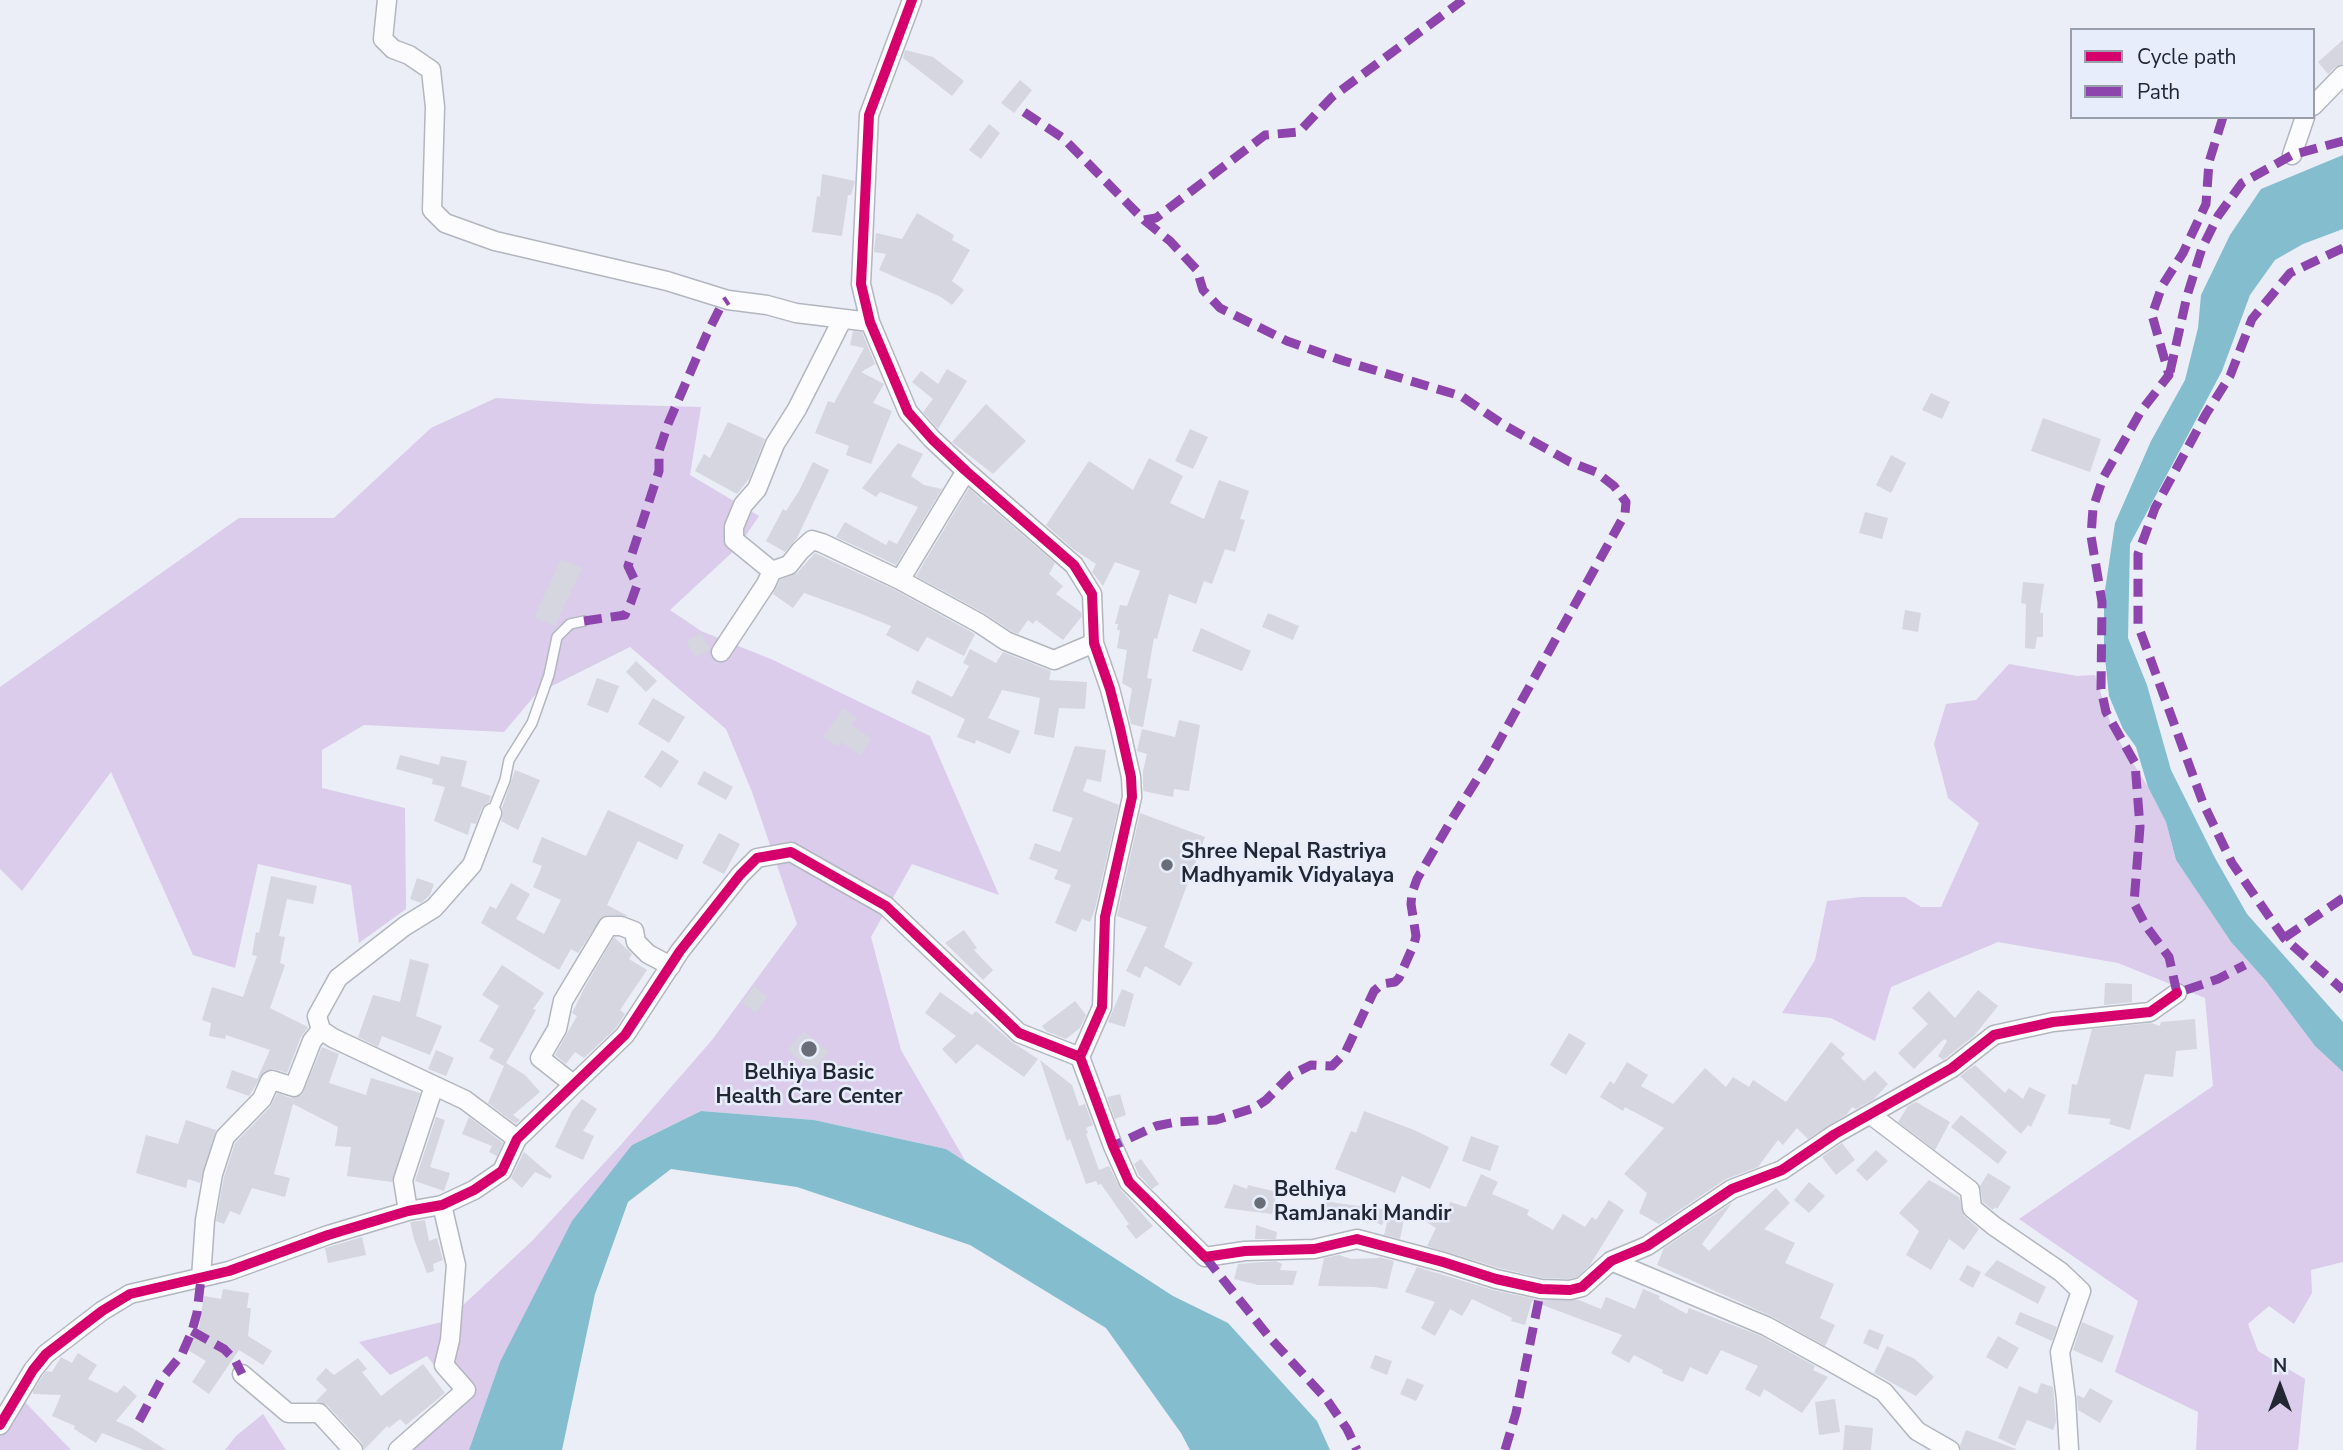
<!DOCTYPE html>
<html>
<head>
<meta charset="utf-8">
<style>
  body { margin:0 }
  #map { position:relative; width:2343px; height:1450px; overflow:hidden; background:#ebeef6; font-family:"Nunito Sans",sans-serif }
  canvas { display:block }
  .legend { position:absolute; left:2070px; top:28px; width:245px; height:91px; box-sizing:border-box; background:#e7edfa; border:2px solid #989eaa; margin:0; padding:9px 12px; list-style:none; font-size:21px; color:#222733 }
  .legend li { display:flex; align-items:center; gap:14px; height:35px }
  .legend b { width:35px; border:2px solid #989eaa }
  .north { position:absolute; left:2245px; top:1352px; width:70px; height:70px; -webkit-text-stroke:5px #e7edfa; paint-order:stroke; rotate:0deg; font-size:19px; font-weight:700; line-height:28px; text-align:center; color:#222733 }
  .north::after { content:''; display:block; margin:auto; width:24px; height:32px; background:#222733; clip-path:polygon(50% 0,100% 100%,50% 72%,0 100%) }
</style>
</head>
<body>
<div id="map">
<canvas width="2343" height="1450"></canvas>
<ul class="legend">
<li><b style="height:9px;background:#d6006c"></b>Cycle path</li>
<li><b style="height:9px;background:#8e44ad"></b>Path</li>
</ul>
<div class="north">N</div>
</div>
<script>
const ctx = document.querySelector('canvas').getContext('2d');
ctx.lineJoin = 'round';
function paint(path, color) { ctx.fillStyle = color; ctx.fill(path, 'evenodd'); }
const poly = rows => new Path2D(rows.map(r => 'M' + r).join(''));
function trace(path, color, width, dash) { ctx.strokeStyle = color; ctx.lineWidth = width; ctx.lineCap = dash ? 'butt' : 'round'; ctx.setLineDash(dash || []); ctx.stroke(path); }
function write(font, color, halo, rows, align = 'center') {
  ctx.font = font + ' "Nunito Sans",sans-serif'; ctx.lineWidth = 5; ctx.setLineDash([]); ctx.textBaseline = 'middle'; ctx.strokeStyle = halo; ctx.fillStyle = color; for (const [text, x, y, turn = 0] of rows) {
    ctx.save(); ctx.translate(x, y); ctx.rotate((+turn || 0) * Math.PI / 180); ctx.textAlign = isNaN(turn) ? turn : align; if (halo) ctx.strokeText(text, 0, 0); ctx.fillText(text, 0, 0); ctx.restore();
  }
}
const green = poly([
  [496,398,593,404,701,407,690,475,759,516,738,547,670,610,701,631,773,660,930,736,999,895,912,864,871,937,901,1050,966,1162,946,1149,814,1120,701,1111,632,1145,500,1362,469,1450,400,1450,456,1394,427,1356,390,1375,359,1342,446,1321,532,1241,619,1147,712,1040,797,924,752,792,726,729,630,647,536,694,504,732,364,725,322,750,322,788,405,808,406,909,359,943,351,885,258,864,235,968,193,955,111,772,22,891,0,869,0,687,239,518,334,518,431,428],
  [2009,664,2077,676,2095,675,2113,731,2148,787,2166,822,2176,860,2231,942,2266,981,2315,1046,2343,1072,2343,1262,2311,1270,2312,1293,2294,1324,2269,1306,2248,1324,2258,1351,2305,1379,2298,1450,2196,1450,2198,1412,2115,1372,2138,1301,2019,1219,2213,1086,2205,998,2118,963,1998,942,1891,987,1875,1041,1831,1018,1782,1013,1815,960,1827,901,1861,897,1905,897,1921,907,1941,907,1979,823,1948,798,1934,744,1946,704,1976,700],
  [24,1401,71,1450,0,1450,0,1434],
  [263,1414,286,1450,225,1450,236,1436]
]);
const water = poly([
  [2343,155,2343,229,2303,244,2275,260,2250,295,2222,371,2130,544,2128,638,2147,685,2171,770,2215,858,2247,914,2343,1022,2343,1072,2315,1046,2266,981,2231,942,2176,860,2166,822,2148,787,2136,747,2123,729,2109,696,2104,648,2104,597,2115,523,2151,441,2185,380,2198,328,2201,295,2230,235,2261,189],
  [701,1111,814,1120,946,1149,1173,1296,1228,1323,1317,1421,1330,1450,1190,1450,1181,1433,1106,1328,970,1245,797,1187,671,1169,628,1202,595,1294,562,1450,469,1450,500,1362,572,1221,632,1145]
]);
const building = poly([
  [2343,40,2343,64,2335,67,2328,74,2318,62],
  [905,50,933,57,964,81,952,96,903,58],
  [1020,80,1032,90,1014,113,1001,103],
  [989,124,1000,133,981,159,969,150],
  [822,174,855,181,851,195,848,195,842,236,812,232,817,196,820,197],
  [917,213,954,235,952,240,970,250,952,281,964,290,952,305,941,297,879,270,886,254,874,252,876,233,902,239],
  [853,331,862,332,875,364,861,372,884,384,873,403,892,411,871,464,846,455,849,446,815,433,828,401,834,403,864,348,850,345],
  [947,369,967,381,938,429,923,412,933,399,912,382,921,371,938,384],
  [1931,393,1950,402,1942,419,1922,410],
  [986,404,1026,441,993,474,952,442],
  [2043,418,2101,439,2090,472,2031,451],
  [728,422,765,439,749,479,737,494,695,471,704,454,710,458],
  [1190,429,1208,437,1193,469,1175,461],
  [898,443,923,454,911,476,924,485,942,489,896,565,836,537,845,522,886,545,889,540,897,544,918,507,880,492,876,497,862,488],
  [1891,455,1906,463,1891,493,1876,485],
  [1149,458,1183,476,1170,503,1204,519,1219,480,1249,491,1240,519,1245,520,1235,552,1225,549,1212,584,1204,581,1196,604,1169,594,1157,639,1154,638,1147,678,1152,679,1143,727,1131,724,1128,712,1132,689,1122,683,1127,650,1117,648,1120,630,1117,630,1118,624,1115,624,1120,605,1127,606,1140,571,1115,562,1103,586,1092,572,1096,564,1073,549,1046,525,1089,461,1133,490],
  [813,462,829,470,797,538,785,552,766,541,783,509,786,511,799,491],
  [969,488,983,501,982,502,988,505,1055,563,1049,574,1063,586,1056,594,1081,612,1082,616,1063,640,1036,620,1033,624,1028,620,1018,634,1011,631,984,613,916,576],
  [1865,512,1888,518,1882,539,1859,533],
  [815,553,895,590,975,634,964,656,927,637,918,652,886,635,891,626,854,611,804,593,793,608,773,594,780,580,797,573],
  [561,559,582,568,555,626,534,617],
  [2023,582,2044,584,2040,613,2043,613,2043,637,2037,637,2035,649,2025,648,2026,604,2021,603],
  [1905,610,1921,613,1918,632,1902,629],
  [1268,613,1299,626,1293,640,1262,627],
  [1201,628,1251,651,1242,671,1192,651],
  [701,633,710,650,695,657,686,641],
  [970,649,996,663,1003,652,1051,671,1049,680,1087,682,1085,709,1059,708,1054,738,1034,734,1040,698,1002,690,988,718,1020,731,1010,754,976,740,975,744,957,737,965,719,911,693,917,680,952,697,969,666,963,663],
  [636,661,657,681,646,692,626,672],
  [597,678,619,686,608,713,587,705],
  [653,698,685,717,669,743,638,724],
  [843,708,857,718,852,725,872,739,860,755,841,742,838,747,823,737],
  [1179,720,1200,725,1189,791,1174,789,1173,797,1143,791,1143,771,1147,754,1137,751,1142,729,1175,737],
  [1075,746,1106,750,1101,782,1087,779,1083,791,1119,805,1095,909,1090,922,1082,919,1076,932,1055,923,1071,885,1054,879,1058,870,1029,859,1035,843,1060,852,1073,818,1052,811],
  [662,750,679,761,661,788,644,777],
  [400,755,439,765,441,756,467,761,461,786,491,796,489,802,482,808,476,824,471,823,468,835,434,821,445,787,432,784,433,779,396,769],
  [515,770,540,780,518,830,501,821,503,812,502,808],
  [704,771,733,787,726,800,697,784],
  [608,810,684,845,677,860,638,841,607,905,628,916,608,915,602,917,578,953,571,949,559,970,481,923,490,906,496,909,511,883,530,894,516,919,544,934,561,900,533,887,542,866,532,862,542,837,586,856],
  [1140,813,1205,837,1164,947,1193,963,1180,986,1145,966,1140,978,1126,971,1147,927,1117,916],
  [719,833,740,844,724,874,702,863],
  [271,876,317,886,313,904,287,899,279,936,285,937,280,963,285,965,270,1008,308,1027,301,1037,287,1073,274,1069,265,1071,249,1096,226,1088,232,1070,257,1079,270,1050,226,1035,225,1039,209,1036,211,1023,202,1020,212,987,243,997,257,956,252,955,256,932,259,933],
  [417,878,434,884,430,895,421,903,410,899],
  [964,930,977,948,974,950,993,970,983,980,945,943],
  [614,937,632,954,629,959,647,970,620,1010,625,1014,616,1028,584,1058,575,1052,566,1064,555,1055,577,1016,572,1013,586,985],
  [410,959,429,964,416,1016,442,1026,430,1055,382,1036,378,1047,358,1037,373,995,400,1002],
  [502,965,544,993,533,1009,536,1010,506,1063,525,1075,540,1092,513,1115,520,1120,516,1124,488,1103,504,1066,489,1058,494,1049,479,1041,499,1006,482,995],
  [2105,983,2132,984,2132,1002,2104,1005],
  [754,986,768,997,756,1013,742,1003],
  [1122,989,1134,994,1125,1027,1108,1022],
  [1978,990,1998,1006,1974,1036,1943,1060,1938,1056,1947,1041,1944,1039,1914,1069,1898,1053,1928,1024,1912,1008,1929,991,1955,1018],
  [940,992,972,1015,976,1011,1012,1042,1038,1059,1024,1077,977,1044,956,1064,942,1049,956,1036,925,1013],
  [1075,1001,1086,1015,1080,1028,1066,1039,1046,1031,1042,1026],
  [2195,1019,2197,1049,2176,1051,2173,1077,2145,1074,2130,1130,2109,1124,2111,1119,2068,1114,2072,1084,2077,1085,2092,1029,2151,1023,2160,1026,2161,1022],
  [804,1031,829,1052,812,1071,787,1050],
  [1569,1033,1586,1043,1566,1075,1550,1065],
  [1831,1042,1845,1054,1841,1058,1864,1081,1875,1071,1888,1084,1873,1100,1856,1109,1852,1107,1847,1114,1808,1139,1797,1128,1783,1145,1778,1140,1758,1167,1726,1179,1659,1224,1639,1213,1647,1193,1624,1174,1664,1128,1625,1107,1623,1111,1600,1097,1610,1081,1614,1084,1627,1062,1648,1075,1641,1086,1673,1104,1705,1068,1726,1087,1733,1077,1749,1087,1753,1080,1786,1102],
  [322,1047,339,1054,329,1083,366,1095,371,1078,420,1093,392,1182,347,1176,351,1147,335,1146,338,1127,293,1104,274,1174,290,1178,285,1197,252,1188,240,1215,230,1211,224,1224,216,1221,224,1177,235,1143,270,1107,277,1093,291,1098,302,1095],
  [436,1050,454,1058,446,1076,428,1069],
  [1040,1060,1072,1085,1079,1106,1085,1104,1093,1125,1086,1128,1088,1133,1086,1134,1099,1170,1109,1166,1121,1190,1153,1226,1136,1239,1126,1226,1129,1224,1101,1184,1098,1185,1096,1181,1086,1184,1070,1139,1067,1141],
  [1975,1065,2005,1093,2009,1088,2023,1099,2029,1087,2046,1095,2031,1127,2028,1125,2021,1134,1960,1076],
  [1120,1094,1126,1115,1115,1119,1107,1097],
  [582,1099,597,1109,583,1131,594,1136,583,1160,555,1147,572,1111],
  [1916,1102,1950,1122,1935,1150,1898,1122,1908,1106],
  [1364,1111,1414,1130,1449,1147,1430,1189,1402,1176,1395,1193,1335,1169,1351,1131,1356,1133],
  [1961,1115,2007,1152,1998,1164,1951,1127],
  [436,1117,445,1120,430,1167,450,1173,444,1191,415,1181],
  [469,1117,503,1143,497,1156,489,1152,492,1146,462,1134],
  [186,1120,216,1130,200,1183,188,1179,186,1188,136,1173,146,1135,178,1144],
  [1471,1136,1499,1146,1490,1171,1462,1161],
  [1842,1143,1855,1160,1836,1175,1822,1157],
  [1876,1150,1888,1161,1867,1181,1856,1170],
  [524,1152,552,1176,550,1179,535,1172,522,1188,511,1178],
  [1141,1159,1159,1184,1152,1189,1139,1175,1134,1164],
  [1988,1173,2011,1187,1997,1209,1995,1207,1993,1210,1983,1202,1980,1186],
  [1481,1174,1498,1182,1492,1194,1529,1210,1527,1215,1553,1230,1563,1214,1585,1227,1592,1217,1596,1220,1609,1200,1624,1210,1590,1265,1577,1277,1569,1279,1542,1278,1499,1268,1427,1246,1436,1228,1410,1212,1446,1217,1450,1202,1466,1207],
  [1929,1180,1959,1197,1964,1216,1979,1229,1964,1250,1949,1239,1931,1270,1906,1255,1919,1231,1899,1213],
  [1809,1182,1825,1196,1809,1213,1794,1200],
  [1234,1184,1247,1189,1248,1185,1277,1192,1272,1214,1224,1208],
  [1776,1188,1790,1203,1764,1229,1795,1243,1785,1263,1834,1284,1820,1318,1835,1325,1825,1346,1771,1316,1657,1265,1664,1248,1732,1203,1702,1244,1709,1251],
  [1325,1201,1344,1204,1389,1210,1382,1225,1343,1209,1342,1223,1322,1221],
  [1389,1215,1404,1219,1400,1239,1384,1235],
  [425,1220,429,1241,437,1238,443,1260,433,1264,434,1271,427,1273,414,1239,410,1222],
  [1256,1225,1277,1232,1276,1239,1255,1239],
  [362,1237,366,1255,328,1263,325,1248],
  [1339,1255,1351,1259,1378,1258,1379,1257,1394,1261,1387,1289,1374,1287,1318,1286,1324,1258],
  [1997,1260,2046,1287,2038,1304,1984,1275],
  [1276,1261,1282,1264,1280,1270,1297,1271,1293,1285,1258,1285,1234,1279,1238,1264],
  [1967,1265,1981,1272,1973,1288,1959,1280],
  [1417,1267,1493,1290,1540,1300,1579,1300,1601,1309,1606,1297,1635,1309,1643,1289,1660,1296,1659,1299,1687,1314,1689,1308,1761,1336,1815,1366,1813,1370,1828,1377,1802,1413,1764,1389,1760,1397,1745,1389,1758,1366,1721,1350,1707,1375,1690,1367,1683,1382,1662,1373,1663,1370,1634,1355,1629,1363,1611,1353,1622,1335,1532,1301,1525,1325,1511,1321,1512,1318,1472,1299,1462,1316,1450,1309,1435,1336,1421,1328,1435,1302,1405,1292],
  [223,1289,249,1293,247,1308,251,1308,248,1336,272,1351,263,1365,239,1350,209,1394,192,1382,206,1361,186,1349,199,1327,204,1296,221,1299],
  [2020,1312,2057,1327,2052,1341,2015,1324],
  [2082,1322,2114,1336,2102,1363,2073,1350],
  [1869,1329,1884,1335,1878,1350,1863,1343],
  [1998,1336,2019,1348,2007,1369,1986,1357],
  [1887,1346,1915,1359,1934,1377,1916,1396,1874,1373],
  [78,1353,97,1365,88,1379,117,1393,124,1385,137,1396,116,1421,132,1428,166,1450,144,1450,102,1433,96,1443,74,1429,75,1426,52,1416,61,1395,33,1394,33,1391,42,1377,46,1371,52,1372,61,1357,72,1363],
  [1375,1355,1392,1361,1387,1375,1370,1368],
  [358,1358,367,1369,362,1372,381,1396,423,1364,445,1393,406,1425,400,1419,389,1428,387,1426,364,1450,361,1442,327,1405,316,1401,327,1390,316,1379,326,1368,334,1375],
  [1407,1378,1424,1385,1416,1401,1400,1394],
  [2041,1383,2053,1387,2056,1422,2053,1430,2027,1420,2015,1446,1998,1438,2019,1386,2037,1394],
  [2090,1388,2113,1401,2100,1423,2078,1410,2077,1395,2084,1398],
  [1835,1399,1840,1432,1819,1435,1815,1402],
  [1845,1425,1873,1428,1871,1450,1843,1450],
  [1966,1430,2016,1449,2015,1450,1961,1450,1960,1446]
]);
const lane = poly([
  [492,813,505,780,509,760,532,723,549,675,557,637,570,624,584,621]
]);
const street = poly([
  [387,0,383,39,393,49,409,55,431,70,435,107,432,210,445,223,495,241,667,281,728,300,767,305,796,313,870,322],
  [912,0,869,115,861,284,870,322,908,412,932,439,966,471,1074,565,1092,594,1094,643,1110,689,1120,728,1131,777,1132,797,1105,917,1102,1007,1080,1057,1113,1146,1129,1182,1205,1257,1245,1251,1314,1249,1357,1239,1443,1262,1496,1279,1541,1289,1570,1290,1582,1287,1611,1261,1647,1246,1732,1189,1782,1170,1835,1134,1952,1068,1994,1035,2053,1022,2150,1012,2177,993],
  [2313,106,2343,75],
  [2292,155,2305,117],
  [842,320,797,409,775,444,757,489,743,505,734,527,734,540,772,571,789,565,800,551,812,540,822,543,900,580,979,623,1006,641,1054,660,1094,643],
  [900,580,966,471],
  [721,652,766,584,772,571],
  [492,813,472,865,434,908,405,926,338,978,317,1016,321,1030,333,1038,465,1100,517,1139],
  [573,1084,540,1058,557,1029,563,1001,608,926,621,926,634,931,636,942,648,954,671,966],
  [1871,1115,1970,1190,1972,1208,1994,1226,2061,1272,2081,1291,2060,1352,2066,1399,2069,1450],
  [408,1211,403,1180,434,1086],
  [1611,1261,1766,1326,1828,1360,1884,1392,1917,1431,1950,1450],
  [201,1278,205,1220,213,1174,225,1137,262,1099,270,1081,272,1080,294,1087,312,1041,321,1030],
  [242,1374,288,1413,319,1413,353,1450],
  [0,1425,33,1370,46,1354,102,1311,130,1294,229,1271,328,1235,408,1211,442,1205,474,1190,502,1171,517,1139,625,1035,680,951,740,875,757,858,791,852,886,906,1019,1033,1080,1057],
  [398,1450,466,1390,444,1365,450,1340,456,1265,442,1205]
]);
const quiet = poly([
  [1024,112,1063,138,1144,220,1170,241,1197,270,1203,290,1220,308,1287,341,1344,361,1461,396,1504,425,1570,462,1596,472,1614,486,1626,502,1625,514,1486,765,1452,819,1417,879,1412,893,1411,904,1416,936,1414,944,1399,978,1395,982,1382,984,1374,991,1345,1053,1332,1066,1311,1065,1291,1075,1266,1100,1254,1108,1216,1120,1176,1122,1156,1126,1113,1146],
  [2223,117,2209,162,2206,204,2183,253,2162,286,2152,315,2169,375,2141,411,2103,478,2093,508,2091,536,2102,602,2101,689,2106,712,2135,763,2140,827,2134,903,2146,926,2169,957,2177,993,2218,979,2245,965],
  [1144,220,1156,218,1265,135,1299,132,1332,97,1463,0],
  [2343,248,2290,273,2252,319,2230,376,2206,414,2155,508,2138,554,2138,625,2203,803,2232,863,2284,938,2343,990],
  [2170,372,2187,296,2202,248,2218,216,2242,183,2292,155,2343,141],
  [584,621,625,615,631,602,637,585,628,566,659,471,659,451,668,424,706,336,722,304,728,300],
  [2284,938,2343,898],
  [1205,1257,1270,1338,1327,1400,1347,1429,1357,1450],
  [192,1331,224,1349,235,1360,242,1374],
  [139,1421,161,1380,182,1354,192,1331,197,1313,201,1278],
  [1505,1450,1516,1413,1541,1289]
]);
const cycleway = poly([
  [912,0,869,115,861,284,870,322,908,412,932,439,966,471,1074,565,1092,594,1094,643,1110,689,1120,728,1131,777,1132,797,1105,917,1102,1007,1080,1057,1113,1146,1129,1182,1205,1257,1245,1251,1314,1249,1357,1239,1443,1262,1496,1279,1541,1289,1570,1290,1582,1287,1611,1261,1647,1246,1732,1189,1782,1170,1835,1134,1952,1068,1994,1035,2053,1022,2150,1012,2177,993],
  [0,1425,33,1370,46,1354,102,1311,130,1294,229,1271,328,1235,408,1211,442,1205,474,1190,502,1171,517,1139,625,1035,680,951,740,875,757,858,791,852,886,906,1019,1033,1080,1057]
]);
const markers = [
  [1167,865,7,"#686d77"],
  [809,1049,9,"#686d77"],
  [1260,1203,7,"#686d77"]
];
const poiNames = [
  ["Shree Nepal Rastriya",1181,853],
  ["Madhyamik Vidyalaya",1181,877],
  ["Belhiya Basic",809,1074,"center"],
  ["Health Care Center",809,1098,"center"],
  ["Belhiya",1274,1191],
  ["RamJanaki Mandir",1274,1215]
];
paint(green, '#daccea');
paint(water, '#83bdce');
paint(building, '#d5d6e0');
trace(lane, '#b2b6bf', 12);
trace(street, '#b2b6bf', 21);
trace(lane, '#fcfcfe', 9);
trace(street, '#fcfcfe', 18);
trace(quiet, '#8e44ad', 9, [18, 9]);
trace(cycleway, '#d6006c', 10);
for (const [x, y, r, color] of markers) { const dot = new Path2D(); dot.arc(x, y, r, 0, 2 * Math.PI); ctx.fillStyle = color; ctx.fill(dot); trace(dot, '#e7edfa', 2.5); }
write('bold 21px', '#222733', '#e7edfa', poiNames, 'left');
</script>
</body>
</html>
